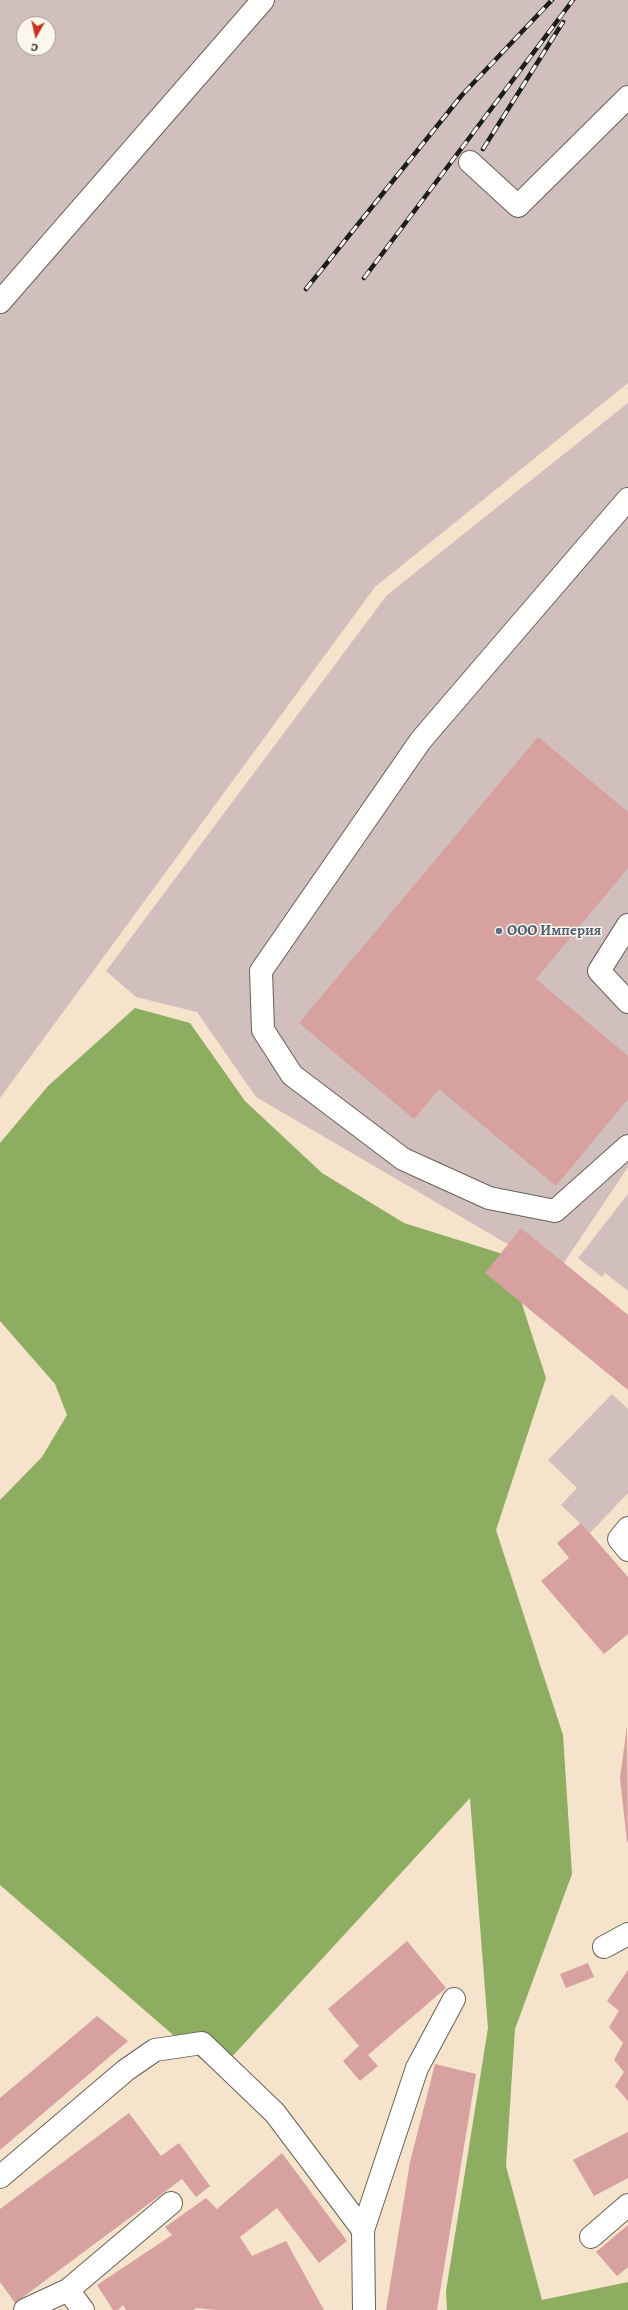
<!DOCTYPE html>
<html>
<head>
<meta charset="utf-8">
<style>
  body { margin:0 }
  #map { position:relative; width:628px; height:2310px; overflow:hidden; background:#f6e3cb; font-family:Alegreya,serif }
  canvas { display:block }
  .north { position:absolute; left:16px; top:16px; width:40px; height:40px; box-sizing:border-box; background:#fbf7ec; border:1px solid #a29f99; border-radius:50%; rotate:188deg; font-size:11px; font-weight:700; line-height:16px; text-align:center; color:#1c1c1c }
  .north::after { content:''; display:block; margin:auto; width:14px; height:18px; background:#c8321e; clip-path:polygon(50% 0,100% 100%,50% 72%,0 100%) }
</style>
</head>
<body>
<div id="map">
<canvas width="628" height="2310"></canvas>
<div class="north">С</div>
</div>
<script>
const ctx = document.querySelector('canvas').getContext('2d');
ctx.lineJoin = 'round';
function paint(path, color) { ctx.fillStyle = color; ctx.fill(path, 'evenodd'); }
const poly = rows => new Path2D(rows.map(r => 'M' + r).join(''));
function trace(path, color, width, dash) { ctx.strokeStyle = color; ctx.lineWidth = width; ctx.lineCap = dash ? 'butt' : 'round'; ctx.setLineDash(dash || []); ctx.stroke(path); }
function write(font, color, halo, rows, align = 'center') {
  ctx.font = font + ' Alegreya,serif'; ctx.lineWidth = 3; ctx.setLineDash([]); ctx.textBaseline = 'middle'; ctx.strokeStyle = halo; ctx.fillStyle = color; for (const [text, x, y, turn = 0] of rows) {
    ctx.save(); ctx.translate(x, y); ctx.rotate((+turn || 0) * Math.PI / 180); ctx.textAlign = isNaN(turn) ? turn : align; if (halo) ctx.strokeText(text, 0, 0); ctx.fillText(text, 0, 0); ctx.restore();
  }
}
const industrial = poly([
  [0,0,628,0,628,383,375,587,0,1098],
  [24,24,48,24,48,48,24,48],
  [628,403,628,1167,557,1273,256,1097,197,1012,136,997,106,971,387,595],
  [628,1194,628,1291,605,1273,602,1277,578,1258],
  [612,1394,628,1409,628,1493,590,1533,561,1505,577,1488,548,1460]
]);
const forest = poly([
  [135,1008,190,1023,245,1101,322,1173,404,1223,506,1255,546,1378,496,1530,563,1735,572,1874,515,2029,506,2166,542,2300,628,2282,628,2310,447,2310,446,2291,488,2028,470,1798,217,2073,0,1885,0,1500,42,1457,67,1415,55,1384,0,1321,0,1143,48,1086]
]);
const building = poly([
  [538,737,628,812,628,868,536,979,628,1056,628,1099,556,1186,439,1089,414,1119,299,1023],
  [521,1228,628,1315,628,1390,485,1273],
  [581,1523,628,1577,628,1634,604,1654,541,1581,569,1558,557,1543],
  [627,1726,628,1842,627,1842,620,1778],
  [407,1941,446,1988,368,2055,378,2066,360,2081,343,2061,359,2046,328,2009],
  [588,1963,594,1977,566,1988,560,1974],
  [628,1970,628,2101,615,2086,624,2072,614,2060,623,2043,609,2027,619,2011,607,2001],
  [97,2016,128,2041,0,2150,0,2098],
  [435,2064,476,2074,437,2310,386,2310,410,2162],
  [129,2113,161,2156,179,2143,210,2186,196,2197,182,2179,15,2303,0,2282,0,2209],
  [628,2132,628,2178,594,2196,573,2160],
  [282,2153,347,2241,319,2263,277,2208,240,2237,252,2256,286,2241,324,2310,216,2310,197,2308,193,2310,126,2310,123,2305,118,2310,113,2310,97,2285,172,2235,165,2227,206,2198,217,2209],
  [628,2225,628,2267,617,2276,596,2252]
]);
const minor = poly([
  [470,162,518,206,628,97],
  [0,302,263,0],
  [628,499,421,740,261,971,263,1030,292,1075,403,1159,489,1198,555,1211,628,1146],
  [628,925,599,971,628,1002],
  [628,1528,619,1539,628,1550],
  [604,1947,628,1934],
  [0,2177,126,2070,155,2050,202,2043,275,2113,363,2230],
  [591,2237,628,2205],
  [68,2290,83,2310],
  [25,2310,68,2290,171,2203],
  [364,2310,363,2230,417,2068,454,1999]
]);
const rail = poly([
  [483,149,563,22],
  [364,278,573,0],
  [306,289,462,95,552,0]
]);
const markers = [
  [499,931,4,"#5c6f8a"]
];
const serviceNames = [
  ["ООО Империя",507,931]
];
paint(industrial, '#d1bfbd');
paint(forest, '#8dad61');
paint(building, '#d6a19f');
trace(minor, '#686259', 24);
trace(minor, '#fff', 22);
trace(rail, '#1c1c1c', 4.5);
trace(rail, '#fbf7ec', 3, [9]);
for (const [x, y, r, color] of markers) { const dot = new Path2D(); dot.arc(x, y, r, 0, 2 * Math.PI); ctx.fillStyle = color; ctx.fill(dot); trace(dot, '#fbf7ec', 1.5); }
write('bold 15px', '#4e5e75', '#fbf7ec', serviceNames, 'left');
</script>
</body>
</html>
